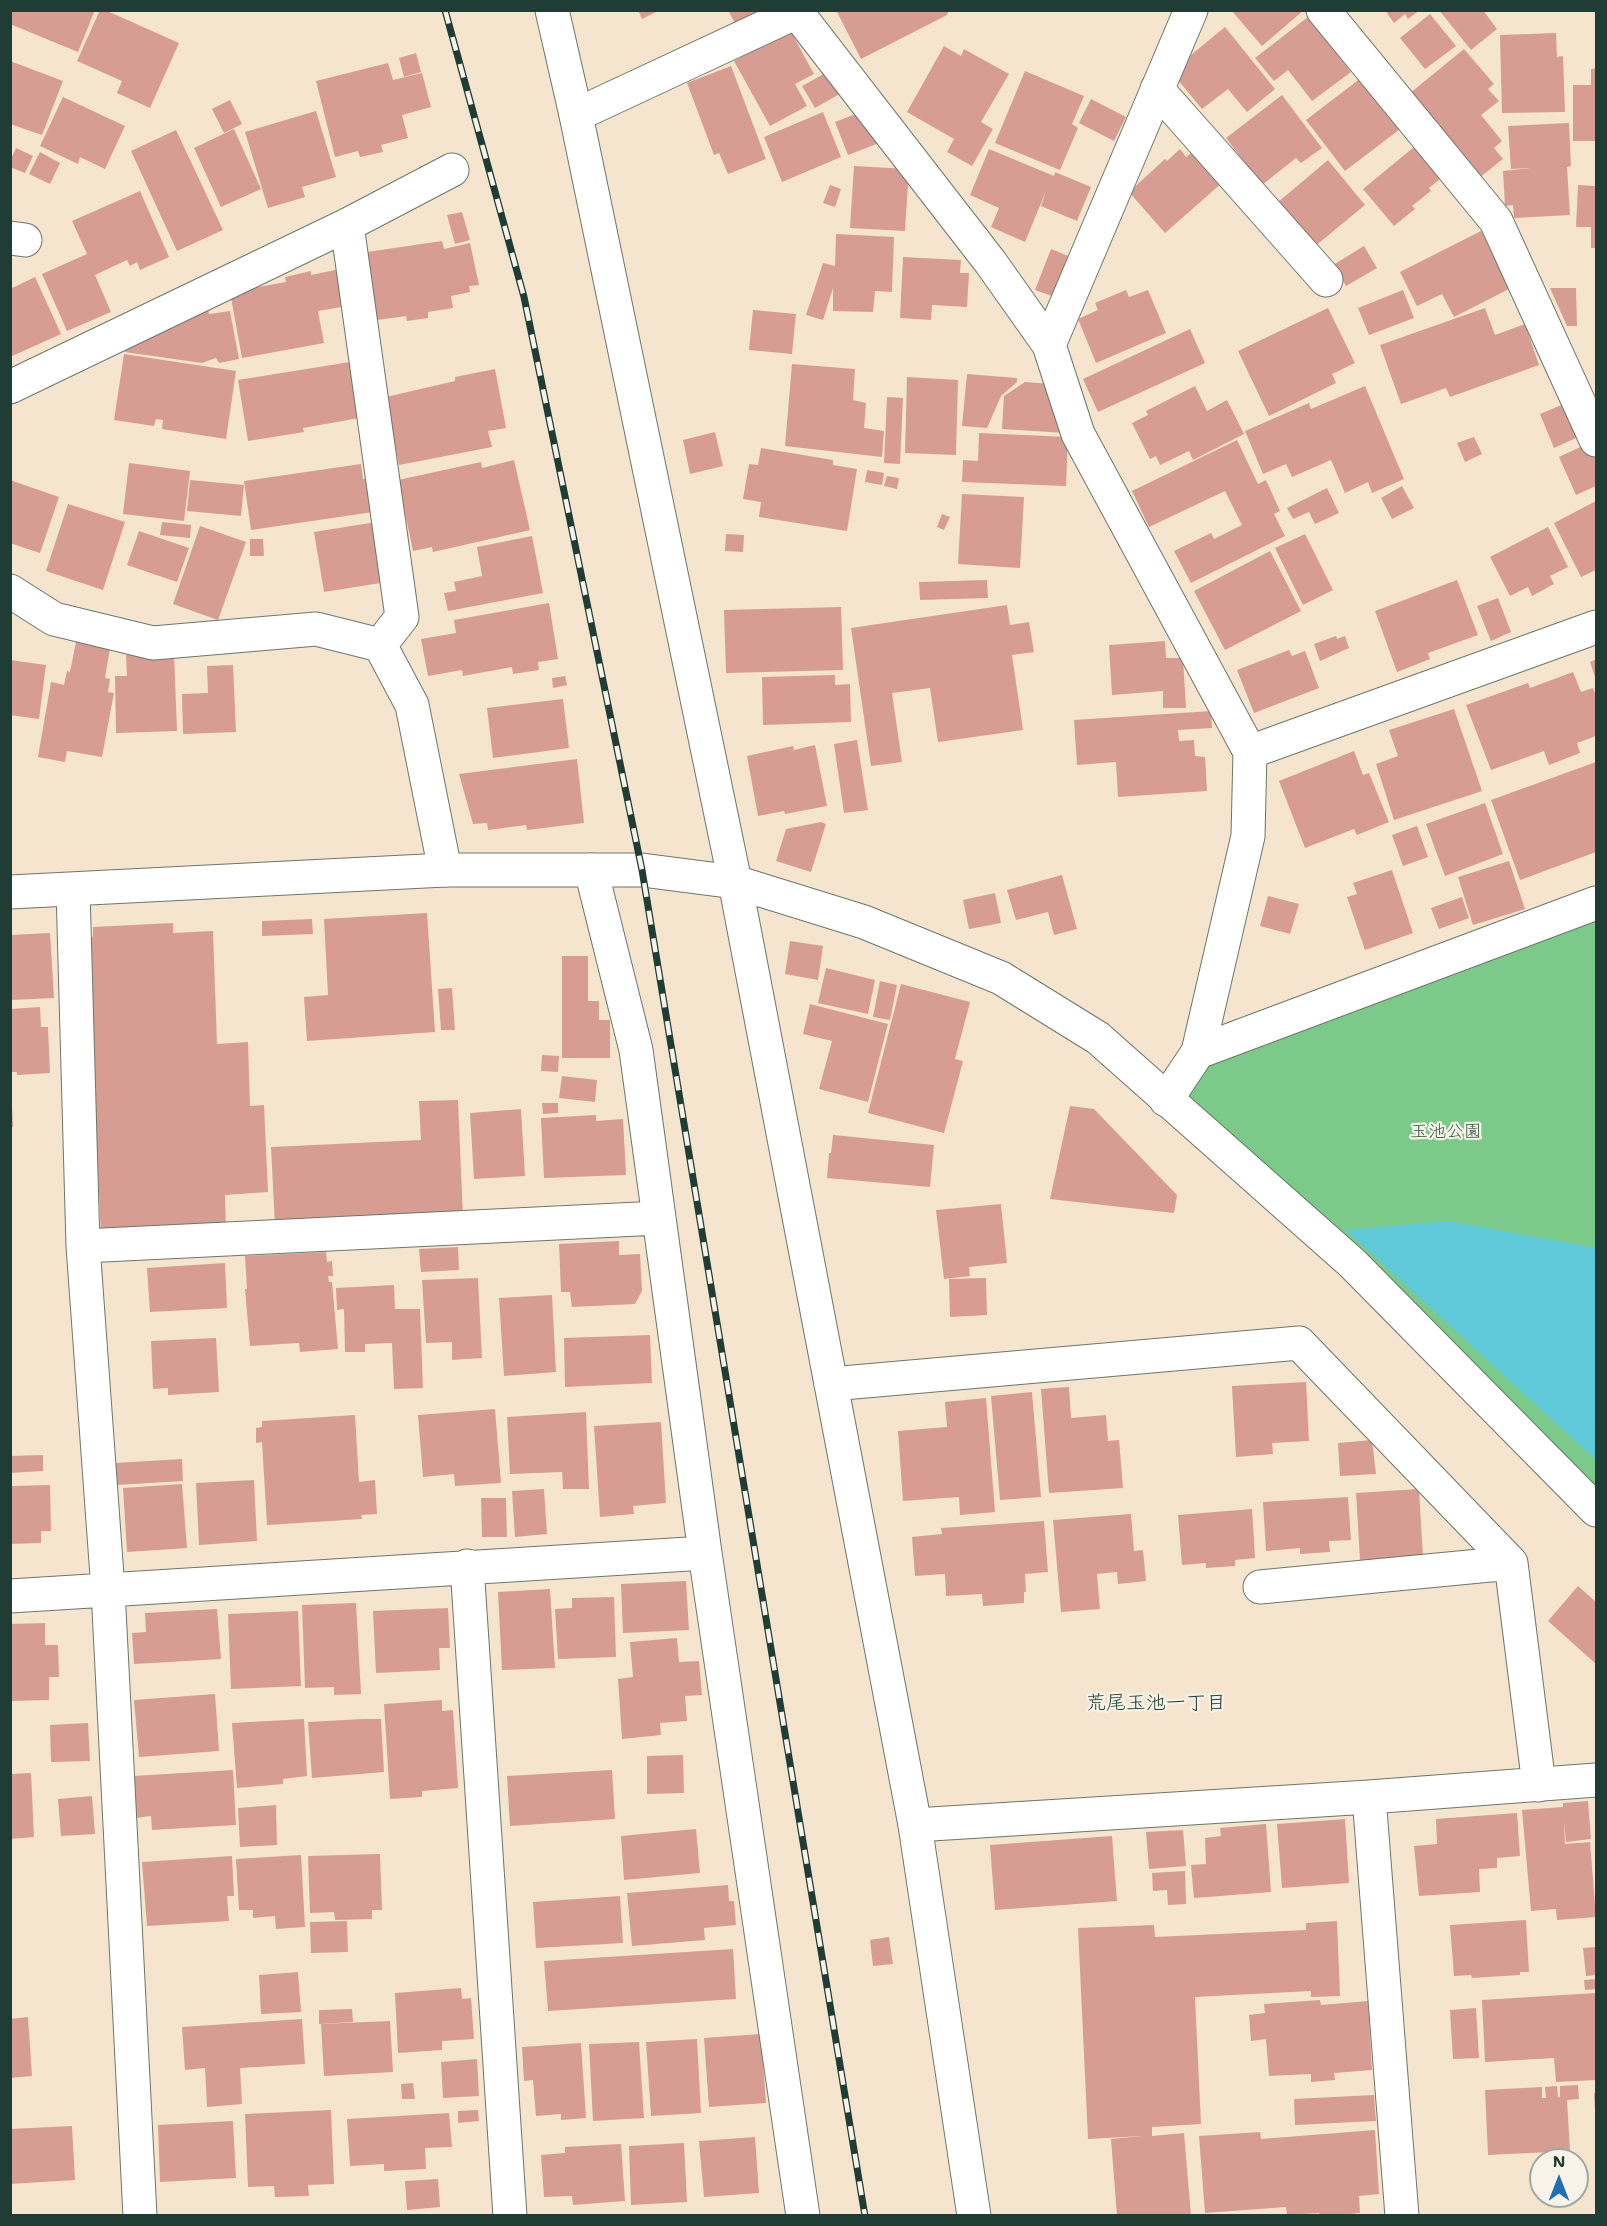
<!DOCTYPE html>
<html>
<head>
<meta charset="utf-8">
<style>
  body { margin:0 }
  #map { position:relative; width:1607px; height:2226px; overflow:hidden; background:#f5e5cf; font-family:"Shantell Sans",sans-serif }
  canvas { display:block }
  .frame { position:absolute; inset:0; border:12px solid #1f3d34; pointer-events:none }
  .north { position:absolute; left:1529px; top:2148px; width:60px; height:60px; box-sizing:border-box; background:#f7f3e8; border:2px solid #a1aaa0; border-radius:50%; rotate:0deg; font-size:16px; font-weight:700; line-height:24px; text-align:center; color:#1f3d34 }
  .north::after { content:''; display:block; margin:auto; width:21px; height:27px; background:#1f6fb2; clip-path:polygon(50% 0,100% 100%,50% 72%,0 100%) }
</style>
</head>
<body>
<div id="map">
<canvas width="1607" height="2226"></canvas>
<div class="frame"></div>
<div class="north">N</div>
</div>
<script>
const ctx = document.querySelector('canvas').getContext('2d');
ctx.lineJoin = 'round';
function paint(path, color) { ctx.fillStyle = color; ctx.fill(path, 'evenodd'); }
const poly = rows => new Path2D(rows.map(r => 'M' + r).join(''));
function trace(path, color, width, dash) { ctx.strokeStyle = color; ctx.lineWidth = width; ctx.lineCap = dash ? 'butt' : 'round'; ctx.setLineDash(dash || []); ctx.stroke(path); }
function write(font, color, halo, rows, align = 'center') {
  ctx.font = font + ' "Shantell Sans","Klee One",sans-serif'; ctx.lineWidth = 4.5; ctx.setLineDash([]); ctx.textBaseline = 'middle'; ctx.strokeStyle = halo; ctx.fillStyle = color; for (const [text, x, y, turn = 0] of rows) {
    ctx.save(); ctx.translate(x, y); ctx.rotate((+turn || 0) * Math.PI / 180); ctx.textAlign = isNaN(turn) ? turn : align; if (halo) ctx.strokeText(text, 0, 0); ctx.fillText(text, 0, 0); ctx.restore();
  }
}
const green = poly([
  [1596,915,1596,1491,1183,1093,1204,1061]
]);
const water = poly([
  [1448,1221,1596,1248,1596,1460,1346,1230]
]);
const building = poly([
  [10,10,95,10,78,52,10,24],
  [100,10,105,10,179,43,150,108,117,93,122,81,77,61],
  [638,10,660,10,642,19],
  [728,10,772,10,738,29],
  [836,10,949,10,947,15,861,59],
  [1231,10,1304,10,1262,46],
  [1385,10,1420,10,1408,19,1405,14,1394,23],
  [1439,10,1483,10,1497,29,1471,50],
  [1430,14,1456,46,1425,69,1400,38],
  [1308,17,1351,72,1312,101,1288,70,1274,81,1255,58],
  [1225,27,1275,89,1247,112,1228,89,1202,109,1178,80,1180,64],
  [790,30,814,74,795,84,807,106,770,126,734,61],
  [1556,33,1557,57,1563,56,1565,112,1502,113,1500,35],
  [944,46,961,56,964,49,1009,74,981,122,993,129,972,166,947,152,954,139,907,112],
  [1464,49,1494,84,1488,89,1499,101,1481,115,1502,141,1494,148,1503,159,1479,178,1409,94],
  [416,53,421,72,404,77,399,58],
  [10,61,63,81,42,135,10,124],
  [388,63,393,80,422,73,431,107,402,115,408,138,381,145,383,152,360,157,358,151,335,157,316,81],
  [731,66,766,159,728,174,719,153,714,155,687,83],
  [1596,68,1596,141,1573,141,1573,85,1591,85,1591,69],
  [831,70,843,92,815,108,802,86],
  [1025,71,1084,96,1072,124,1078,128,1060,170,995,143],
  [1361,78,1400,129,1345,171,1306,120],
  [1282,95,1322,148,1301,163,1296,158,1262,185,1226,138],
  [63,97,125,126,105,169,80,157,78,164,40,146],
  [1091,99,1126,117,1114,141,1079,123],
  [230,100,242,124,224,133,212,109],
  [866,110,879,143,848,155,835,122],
  [316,111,336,177,302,187,305,197,268,208,245,132],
  [823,112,841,157,782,182,764,137],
  [1569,123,1571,166,1567,167,1570,215,1514,218,1513,205,1505,206,1503,171,1531,168,1511,169,1508,126],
  [234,129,261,189,221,207,194,148],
  [176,130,223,230,177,251,131,151],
  [1414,147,1440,179,1429,188,1431,191,1412,206,1415,209,1394,226,1363,189],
  [16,148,33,156,25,173,10,167,10,161],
  [989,149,1054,176,1055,172,1091,187,1077,221,1041,206,1046,191,1025,242,991,227,999,208,970,195],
  [1180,149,1186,157,1195,150,1223,182,1165,233,1129,192,1165,159,1167,161],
  [40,152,60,163,50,184,29,174],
  [1328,160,1365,205,1314,247,1277,203],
  [854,166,909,169,905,231,850,228],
  [830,185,841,189,835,207,823,203],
  [1578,185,1596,186,1596,248,1591,248,1591,227,1576,227],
  [140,191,169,257,140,270,137,262,130,266,127,260,95,275,111,312,67,331,42,274,87,254,72,221],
  [462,212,470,240,455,244,447,215],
  [1481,231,1511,288,1454,317,1442,294,1417,306,1400,272],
  [836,234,894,237,892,292,875,291,873,312,833,311,833,288,823,320,806,315,823,263,835,266],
  [442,241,444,249,470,243,479,285,469,286,470,292,451,296,453,308,428,312,428,318,407,321,406,316,377,320,367,252],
  [1364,246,1377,268,1346,286,1333,265],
  [1051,249,1071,257,1055,297,1035,290],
  [903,257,961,260,960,273,969,273,967,307,932,305,931,320,900,318],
  [340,269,347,306,318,311,324,343,242,358,230,292,286,282,285,277,311,271,311,275],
  [35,277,61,334,10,357,10,289],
  [1550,288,1576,288,1577,326,1567,326],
  [1126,290,1129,297,1148,290,1166,333,1096,363,1078,319,1098,310,1095,303],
  [1403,290,1414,318,1369,335,1358,308],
  [208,308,209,314,230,311,239,359,219,363,216,358,202,363,125,352,126,342],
  [1328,308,1355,363,1332,374,1336,383,1269,416,1238,351],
  [1485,308,1495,335,1525,324,1539,365,1450,397,1446,388,1401,404,1380,345],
  [753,310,796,314,792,354,749,350],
  [1190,329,1205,363,1098,412,1083,379],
  [124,354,236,371,226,439,162,429,163,420,156,419,154,426,114,420],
  [350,362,359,418,303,428,304,432,248,441,238,380],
  [792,364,855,369,853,400,866,403,864,428,884,431,882,457,785,446],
  [495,369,506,428,488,431,492,447,399,465,386,397,455,381,455,377],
  [967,374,1017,378,1017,382,1001,396,987,428,962,426],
  [907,377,958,380,956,455,905,453],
  [1025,382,1052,384,1065,433,1002,429,1004,396],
  [1195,386,1207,411,1227,400,1244,434,1193,460,1189,451,1160,465,1156,456,1150,459,1132,423,1148,415,1146,411],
  [1365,386,1404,479,1372,493,1368,482,1345,493,1331,460,1292,477,1286,464,1263,474,1245,431,1309,403,1311,409],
  [887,397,903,398,900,464,884,463],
  [1571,401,1585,434,1554,448,1540,414],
  [715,432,723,466,690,474,683,440],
  [979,433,1068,437,1066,486,962,482,963,460,978,461],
  [1474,437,1482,454,1465,462,1457,443],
  [1237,440,1258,484,1266,480,1280,511,1274,514,1285,536,1191,583,1174,551,1211,533,1214,539,1242,525,1225,491,1149,527,1132,491],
  [1591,442,1596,454,1596,486,1576,495,1559,457],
  [761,448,833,460,833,465,857,469,847,531,759,517,761,502,743,499,749,464,758,465],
  [514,460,530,530,433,552,432,547,413,551,398,480,481,462,482,468],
  [129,463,190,471,184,521,123,514],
  [361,464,363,479,368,479,373,512,251,530,244,481],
  [867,470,884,473,882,485,865,482],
  [887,476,899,478,897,489,884,486],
  [10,480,59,497,40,553,10,543],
  [190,480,244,485,241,516,187,511],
  [1402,486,1414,508,1392,519,1381,498],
  [1327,488,1339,513,1315,524,1309,512,1293,519,1287,508],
  [962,494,1024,497,1020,568,958,564],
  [1596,501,1596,570,1581,577,1554,523],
  [68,504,125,522,103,590,46,571],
  [942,514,950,517,944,530,937,527],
  [162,522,191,525,190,538,160,535],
  [376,522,387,582,324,592,314,532],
  [200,526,246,542,218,620,173,604],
  [1548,527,1568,567,1550,576,1554,584,1532,596,1528,587,1510,596,1490,557],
  [139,531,189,548,177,582,127,565],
  [726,534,744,535,743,552,725,551],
  [1305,534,1333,590,1303,605,1275,548],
  [532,536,543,593,448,611,444,593,456,591,454,582,482,576,477,547],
  [250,539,263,539,264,556,250,556],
  [1270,551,1301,611,1225,650,1194,591],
  [987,580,988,598,920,600,919,582],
  [1457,580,1478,635,1428,653,1430,659,1397,672,1375,611],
  [1498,598,1511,632,1491,641,1477,606],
  [549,603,558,659,538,662,539,670,513,674,512,667,463,676,462,670,428,676,421,639,456,633,454,620],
  [1007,605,1010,625,1029,622,1034,652,1012,655,1023,730,938,742,930,688,892,693,902,762,871,766,851,628],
  [841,607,843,670,726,673,724,610],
  [1336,636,1337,639,1345,636,1349,648,1320,661,1314,644],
  [1165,641,1166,658,1183,658,1186,708,1163,708,1163,691,1112,695,1109,645],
  [76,642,110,648,105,678,110,679,108,692,114,693,102,757,67,751,65,762,38,757,51,682,64,685,67,671,70,672],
  [1289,650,1292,656,1305,651,1319,688,1254,713,1237,670],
  [174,653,177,731,116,733,115,676,127,676,126,655],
  [1596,659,1596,680,1590,662],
  [10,660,46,665,39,719,10,715],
  [233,665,236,732,183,734,182,694,208,693,207,666],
  [1573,672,1581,692,1593,688,1596,696,1596,736,1577,743,1580,753,1549,765,1544,751,1491,770,1466,705,1528,683,1530,688],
  [835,675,835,685,850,684,851,722,763,725,762,677],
  [565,676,567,685,553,688,552,678],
  [563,699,569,748,493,758,487,708],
  [1454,709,1482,791,1394,820,1376,764,1398,756,1389,730],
  [1211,711,1212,728,1178,730,1179,741,1194,740,1195,756,1205,757,1207,791,1118,797,1116,762,1077,765,1074,720],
  [857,740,868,810,844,813,834,744],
  [815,745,827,806,785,814,784,811,758,816,747,756,793,746,794,750],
  [1354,751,1363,775,1369,773,1389,822,1357,835,1354,829,1305,848,1279,781],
  [577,759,584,823,527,830,526,825,488,830,487,823,473,824,459,774],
  [1596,762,1596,852,1520,880,1491,800],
  [1485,803,1503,854,1445,876,1426,824],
  [821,822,826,824,811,872,776,861,786,829],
  [1417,826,1428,857,1403,866,1392,835],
  [1509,861,1525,909,1473,925,1458,877],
  [1392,870,1413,933,1365,950,1347,897,1357,894,1353,883],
  [1062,875,1077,929,1054,935,1048,912,1016,920,1007,890],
  [995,893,1001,923,969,929,963,900],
  [1268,896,1299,904,1290,934,1260,926],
  [1462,897,1469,918,1439,929,1431,908],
  [427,913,435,1032,307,1041,304,997,328,995,324,919],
  [312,919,313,934,262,936,262,921],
  [173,923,173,933,213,931,217,1044,248,1042,250,1106,264,1105,268,1192,225,1195,226,1229,101,1235,87,937,93,937,93,927],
  [50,933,54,998,10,1000,10,935],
  [790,941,823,946,818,980,785,974],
  [562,956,588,956,588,1001,599,1001,599,1020,610,1020,610,1058,562,1058],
  [826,968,875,980,868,1014,818,1003],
  [880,981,897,985,890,1020,873,1017],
  [901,984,970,1002,955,1059,963,1061,944,1133,868,1113],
  [452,988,455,1030,441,1030,438,989],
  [810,1004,888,1024,868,1102,819,1089,832,1041,803,1034],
  [40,1007,41,1027,48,1027,50,1073,17,1075,17,1072,10,1072,10,1009],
  [542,1055,559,1056,558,1072,541,1071],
  [562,1076,597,1080,595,1102,559,1098],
  [458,1100,463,1218,275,1226,271,1147,421,1140,419,1101],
  [542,1103,558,1103,558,1113,543,1114],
  [1070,1106,1094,1109,1177,1195,1174,1213,1050,1199],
  [10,1108,12,1108,13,1127,10,1127],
  [521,1109,525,1176,474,1179,470,1113],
  [596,1115,596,1121,623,1119,626,1175,544,1178,541,1118],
  [833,1135,934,1145,930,1187,827,1178,829,1153,831,1153],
  [1001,1204,1007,1263,969,1267,970,1276,944,1279,936,1210],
  [619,1241,619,1255,640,1254,642,1291,635,1304,572,1307,570,1292,561,1292,559,1244],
  [458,1247,459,1270,421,1272,419,1249],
  [326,1252,327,1262,332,1261,333,1276,328,1276,329,1282,332,1282,338,1349,300,1352,299,1343,250,1346,245,1289,247,1289,245,1256],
  [225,1263,227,1308,150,1312,147,1268],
  [478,1278,482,1358,452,1360,452,1342,426,1343,422,1280],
  [986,1278,987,1315,950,1317,949,1279],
  [394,1285,395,1309,420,1309,423,1388,394,1389,392,1343,365,1344,365,1352,345,1352,344,1309,337,1310,336,1288],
  [552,1295,556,1372,504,1376,499,1298],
  [650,1335,652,1383,565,1387,564,1338],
  [216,1338,219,1392,168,1395,168,1388,153,1389,151,1341],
  [1306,1382,1309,1441,1272,1443,1273,1454,1236,1457,1232,1386],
  [1069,1387,1071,1418,1106,1415,1108,1441,1119,1440,1123,1488,1049,1493,1041,1389],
  [1032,1392,1041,1497,1000,1500,991,1396],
  [986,1398,995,1512,960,1515,959,1497,903,1501,898,1431,947,1427,945,1402],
  [495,1409,501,1483,455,1486,454,1474,423,1477,418,1415],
  [586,1412,589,1489,563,1489,562,1472,510,1474,507,1417],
  [355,1415,359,1482,375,1480,377,1514,361,1515,362,1519,267,1525,262,1442,256,1443,256,1428,262,1427,262,1421],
  [661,1422,666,1503,633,1506,634,1514,600,1517,594,1426],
  [1372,1440,1376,1474,1340,1476,1338,1443],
  [43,1455,43,1471,10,1473,10,1456],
  [182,1459,183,1481,116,1485,115,1463],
  [254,1480,257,1541,199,1545,196,1483],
  [182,1484,187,1548,127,1552,123,1488],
  [50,1485,51,1531,41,1531,41,1543,10,1544,10,1486],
  [544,1489,547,1534,515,1537,512,1491],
  [1419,1489,1423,1557,1360,1560,1356,1493],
  [1348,1497,1351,1540,1329,1541,1330,1552,1300,1554,1300,1548,1266,1551,1263,1502],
  [481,1498,506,1498,507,1537,482,1537],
  [1252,1509,1255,1558,1235,1560,1235,1566,1206,1568,1206,1563,1182,1565,1178,1515],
  [1131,1514,1134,1551,1143,1550,1146,1581,1118,1584,1117,1572,1097,1574,1100,1609,1061,1612,1053,1520],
  [1044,1521,1048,1572,1025,1574,1026,1592,1024,1592,1024,1603,983,1606,982,1594,946,1596,945,1574,915,1576,912,1537,942,1534,941,1528],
  [686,1581,689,1630,623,1633,621,1584],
  [1578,1586,1596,1602,1596,1664,1548,1621],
  [550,1589,555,1668,502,1670,498,1592],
  [614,1597,616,1657,558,1659,555,1609,572,1608,572,1598],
  [356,1603,361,1694,334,1695,334,1687,305,1688,302,1605],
  [448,1608,450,1648,439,1648,440,1670,376,1673,373,1611],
  [217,1609,221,1659,134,1664,132,1633,146,1632,145,1613],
  [298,1611,301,1686,231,1689,228,1614],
  [45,1623,45,1645,58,1645,59,1677,49,1677,49,1700,10,1701,10,1624],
  [677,1638,679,1662,699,1661,702,1695,685,1696,687,1721,660,1723,661,1735,622,1739,618,1679,633,1677,630,1642],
  [215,1694,219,1751,139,1757,134,1700],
  [442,1700,442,1711,453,1710,458,1788,422,1791,422,1797,390,1799,384,1704],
  [304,1719,307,1776,283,1779,283,1784,237,1788,232,1723],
  [363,1719,381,1719,384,1772,312,1778,308,1722],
  [88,1723,90,1761,51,1762,50,1725],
  [683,1755,684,1793,647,1794,647,1756],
  [233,1770,236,1825,152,1830,151,1816,136,1818,133,1776],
  [612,1770,615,1819,510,1826,507,1776],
  [31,1773,34,1837,10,1839,10,1774],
  [92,1796,95,1834,61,1836,58,1799],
  [1588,1801,1591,1839,1566,1842,1564,1821,1565,1844,1590,1842,1596,1917,1557,1920,1556,1909,1531,1911,1522,1810,1563,1807,1563,1803],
  [276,1805,277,1845,240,1847,238,1808],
  [1517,1813,1520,1856,1497,1858,1497,1868,1479,1869,1480,1892,1419,1896,1414,1846,1437,1844,1436,1819],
  [1345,1819,1349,1883,1282,1888,1277,1824],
  [1266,1824,1271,1892,1194,1898,1191,1865,1206,1864,1205,1838,1221,1836,1220,1828],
  [696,1829,700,1873,624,1880,621,1836],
  [1183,1830,1186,1866,1149,1869,1146,1832],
  [1112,1836,1117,1901,995,1910,990,1845],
  [380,1854,382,1910,372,1910,372,1919,335,1920,334,1912,310,1913,308,1856],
  [301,1855,305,1927,276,1929,275,1916,253,1918,253,1910,239,1910,236,1859],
  [232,1856,234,1896,227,1896,229,1921,147,1926,142,1862],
  [1185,1871,1186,1904,1168,1905,1167,1890,1153,1891,1152,1873],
  [728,1885,729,1901,734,1901,736,1925,704,1928,705,1940,632,1946,627,1893],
  [620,1896,623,1943,536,1948,533,1902],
  [1526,1920,1529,1972,1520,1972,1520,1975,1472,1978,1471,1975,1454,1976,1450,1925],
  [347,1921,348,1952,311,1953,310,1922],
  [1337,1921,1340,1996,1311,1997,1311,1991,1195,1997,1201,2124,1152,2127,1152,2136,1184,2133,1191,2216,1117,2216,1111,2139,1143,2136,1088,2139,1078,1928,1154,1925,1155,1937,1306,1930,1306,1923],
  [889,1937,893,1964,873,1966,870,1940],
  [1596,1947,1596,1975,1586,1976,1583,1948],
  [733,1949,736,1999,548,2011,544,1961],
  [298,1972,301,2012,261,2014,259,1975],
  [1596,1979,1596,1989,1585,1990,1584,1980],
  [461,1988,462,1999,471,1998,474,2039,442,2041,442,2050,398,2053,395,1993],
  [1596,1993,1596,2080,1556,2082,1554,2058,1485,2062,1482,2000],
  [1320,2000,1321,2005,1368,2001,1372,2070,1334,2073,1335,2080,1311,2082,1311,2074,1269,2076,1266,2039,1251,2041,1249,2015,1265,2013,1264,2004],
  [1476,2008,1479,2058,1453,2059,1450,2010],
  [352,2009,353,2022,319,2024,319,2010],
  [28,2017,32,2076,10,2078,10,2019],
  [302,2019,305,2064,240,2068,242,2104,207,2107,205,2068,185,2070,182,2027],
  [390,2021,393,2072,324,2076,321,2024],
  [761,2034,766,2103,709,2107,704,2038],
  [697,2039,701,2113,651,2116,646,2042],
  [639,2042,644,2118,593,2121,589,2044],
  [581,2043,586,2118,561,2120,561,2114,536,2116,533,2080,524,2081,522,2047],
  [477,2059,479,2096,443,2098,441,2062],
  [413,2083,415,2099,402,2099,401,2084],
  [1578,2085,1579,2099,1567,2100,1570,2151,1488,2155,1485,2090,1542,2087,1542,2098,1546,2098,1545,2087,1557,2086,1558,2097,1560,2097,1560,2086],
  [1594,2093,1596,2093,1596,2111,1595,2111],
  [1374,2095,1376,2121,1295,2125,1294,2099],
  [331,2110,334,2184,308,2185,309,2196,275,2197,274,2186,248,2187,245,2114],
  [478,2110,479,2121,458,2123,458,2111],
  [449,2113,452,2147,425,2148,426,2169,384,2171,384,2164,350,2166,347,2119],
  [233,2121,236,2178,160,2182,158,2125],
  [72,2126,75,2180,10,2184,10,2129],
  [1375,2130,1379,2194,1359,2196,1360,2213,1330,2216,1320,2216,1319,2213,1287,2215,1286,2207,1205,2213,1199,2136,1260,2132,1261,2139],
  [755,2137,759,2193,704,2197,699,2141],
  [684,2143,687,2202,631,2205,629,2146],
  [621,2144,625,2201,573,2205,572,2196,544,2197,541,2155,565,2153,565,2147],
  [438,2179,440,2207,407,2210,405,2181]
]);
const street = poly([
  [795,10,991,263,1049,345,1078,434,1250,752,1248,836,1198,1052,1166,1100],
  [1323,10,1496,221,1596,440],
  [1157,89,1326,280],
  [576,115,801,10],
  [347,225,402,617,380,645],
  [10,238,25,240],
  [1049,345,1191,10],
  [10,387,347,225,452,170],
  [10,591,54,619,153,643,316,629,380,645,412,705,445,870],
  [1250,752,1596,627],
  [591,870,636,1050,705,1553],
  [73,890,83,1246,108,1590,140,2216],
  [1198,1052,1596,903],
  [83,1246,659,1218],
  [831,1384,1299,1343,1511,1563,1539,1785],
  [467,1566,510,2216],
  [1260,1587,1511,1563],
  [10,1596,705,1553,803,2216],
  [915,1825,1369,1797],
  [1402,2216,1369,1797,1596,1780]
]);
const secondary = poly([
  [552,10,576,115,735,882,831,1384,915,1825,974,2216],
  [10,892,445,870,642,870,735,882,864,922,1001,978,1098,1038,1352,1263,1596,1510]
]);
const rail = poly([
  [445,10,524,297,642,870,865,2216]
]);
const parkNames = [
  ["玉池公園",1446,1132]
];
const neighbourhoodNames = [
  ["荒尾玉池一丁目",1156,1704]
];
paint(green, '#7cca89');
paint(water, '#5fc9da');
paint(building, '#d89d92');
trace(street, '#6a786a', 35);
trace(secondary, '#6a786a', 35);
trace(street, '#fff', 33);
trace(secondary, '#fff', 33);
trace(rail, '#1f3d34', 7);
trace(rail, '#f7f3e8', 4.5, [14]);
write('18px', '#325945', '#f7f3e8', parkNames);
write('20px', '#1f3d34', '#f7f3e8', neighbourhoodNames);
</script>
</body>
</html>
